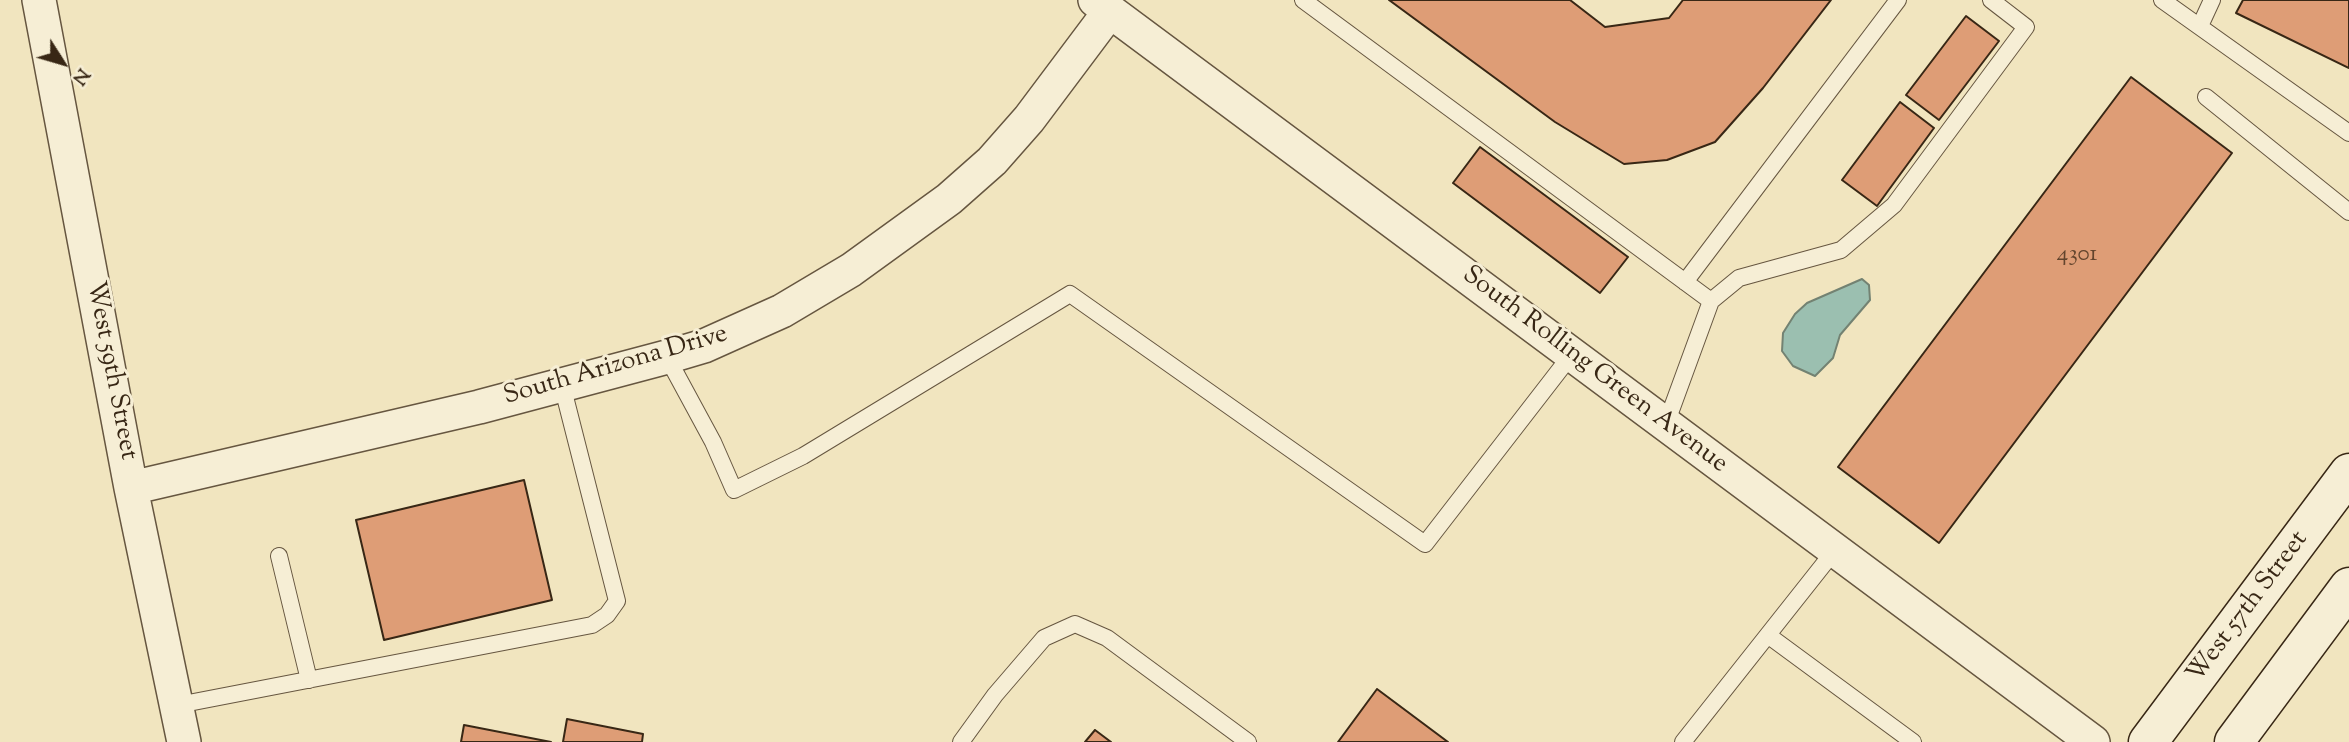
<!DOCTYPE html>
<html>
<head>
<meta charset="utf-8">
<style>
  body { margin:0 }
  #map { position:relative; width:2349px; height:742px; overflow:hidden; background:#f1e5bf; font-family:"Sorts Mill Goudy",serif }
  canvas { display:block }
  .north { position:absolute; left:28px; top:28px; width:70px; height:70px; -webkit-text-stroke:5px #f6eed5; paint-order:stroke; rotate:127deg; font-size:19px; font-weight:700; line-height:28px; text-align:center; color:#382715 }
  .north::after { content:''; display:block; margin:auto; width:24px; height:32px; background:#382715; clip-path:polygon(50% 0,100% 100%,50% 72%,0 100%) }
</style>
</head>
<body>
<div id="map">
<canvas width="2349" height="742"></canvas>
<div class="north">N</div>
</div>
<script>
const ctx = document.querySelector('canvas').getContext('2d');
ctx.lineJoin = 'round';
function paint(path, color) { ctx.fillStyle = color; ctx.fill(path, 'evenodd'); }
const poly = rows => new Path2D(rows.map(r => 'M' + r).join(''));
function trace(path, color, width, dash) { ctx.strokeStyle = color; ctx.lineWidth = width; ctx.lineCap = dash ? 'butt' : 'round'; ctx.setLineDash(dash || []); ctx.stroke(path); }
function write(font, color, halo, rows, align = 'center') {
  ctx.font = font + ' "Sorts Mill Goudy",serif'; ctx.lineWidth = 6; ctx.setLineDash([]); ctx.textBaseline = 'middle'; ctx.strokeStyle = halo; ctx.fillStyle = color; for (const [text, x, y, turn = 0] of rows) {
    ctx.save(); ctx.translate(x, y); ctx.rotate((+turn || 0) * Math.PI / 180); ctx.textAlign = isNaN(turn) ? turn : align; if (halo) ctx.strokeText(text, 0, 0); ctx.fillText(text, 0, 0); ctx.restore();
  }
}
const water = poly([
  [1862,279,1869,285,1870,300,1840,335,1833,358,1815,376,1793,366,1782,351,1783,333,1795,314,1807,303,1862,279]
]);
const building = poly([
  [1389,0,1570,0,1605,27,1669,18,1683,0,1831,0,1763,88,1715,142,1667,160,1624,164,1555,122,1389,0],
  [2243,0,2349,0,2349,68,2236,13,2243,0],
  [1966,16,1999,41,1939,120,1906,95,1966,16],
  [2131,77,2232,153,1939,543,1838,467,2131,77],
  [1900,102,1934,128,1877,206,1842,180,1900,102],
  [1480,147,1628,257,1600,293,1453,183,1480,147],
  [524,480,552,600,384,640,356,520,524,480],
  [1377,689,1448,742,1338,742,1377,689],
  [567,719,643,734,642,742,563,742,567,719],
  [464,725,551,742,461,742,464,725],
  [1095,730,1111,742,1085,742,1095,730]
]);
const service = poly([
  [1303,0,1711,301,1666,424],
  [2162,0,2349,133],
  [2200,26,2212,0],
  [2206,97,2349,212],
  [1685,282,1898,0],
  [1711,301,1739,278,1841,250,1894,205,2026,27,1991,0],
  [667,357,713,442,734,490,803,456,1070,294,1425,544,1572,354],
  [279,556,309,680],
  [1769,636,1913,742],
  [178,705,592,625,607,615,617,601,562,385],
  [961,742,995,695,1044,638,1075,624,1107,638,1248,742],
  [1683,742,1835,550]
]);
const minor = poly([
  [39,0,131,488,184,742],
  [1095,0,2093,742],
  [131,488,479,407,667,357,704,346,782,311,851,270,949,199,992,161,1029,119,1110,11]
]);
const secondary = poly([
  [2148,742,2349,473],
  [2234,742,2349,587]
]);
const numberNames = [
  ["4301",2077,256]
];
const streetNames = [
  ["South Arizona Drive",616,367,-16],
  ["West 59th Street",110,371,79],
  ["South Rolling Green Avenue",1594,371,37],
  ["West 57th Street",2249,608,-53]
];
paint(water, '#9bbfb0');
trace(water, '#738272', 2);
paint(building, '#de9d76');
trace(building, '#382715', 2);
trace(service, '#665640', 18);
trace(minor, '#665640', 36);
trace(secondary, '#382715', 41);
trace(service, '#f6eed5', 16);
trace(minor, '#f6eed5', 33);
trace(secondary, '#f6eed5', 38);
write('23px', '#62442d', null, numberNames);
write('26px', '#382715', '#f6eed5', streetNames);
</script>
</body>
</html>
